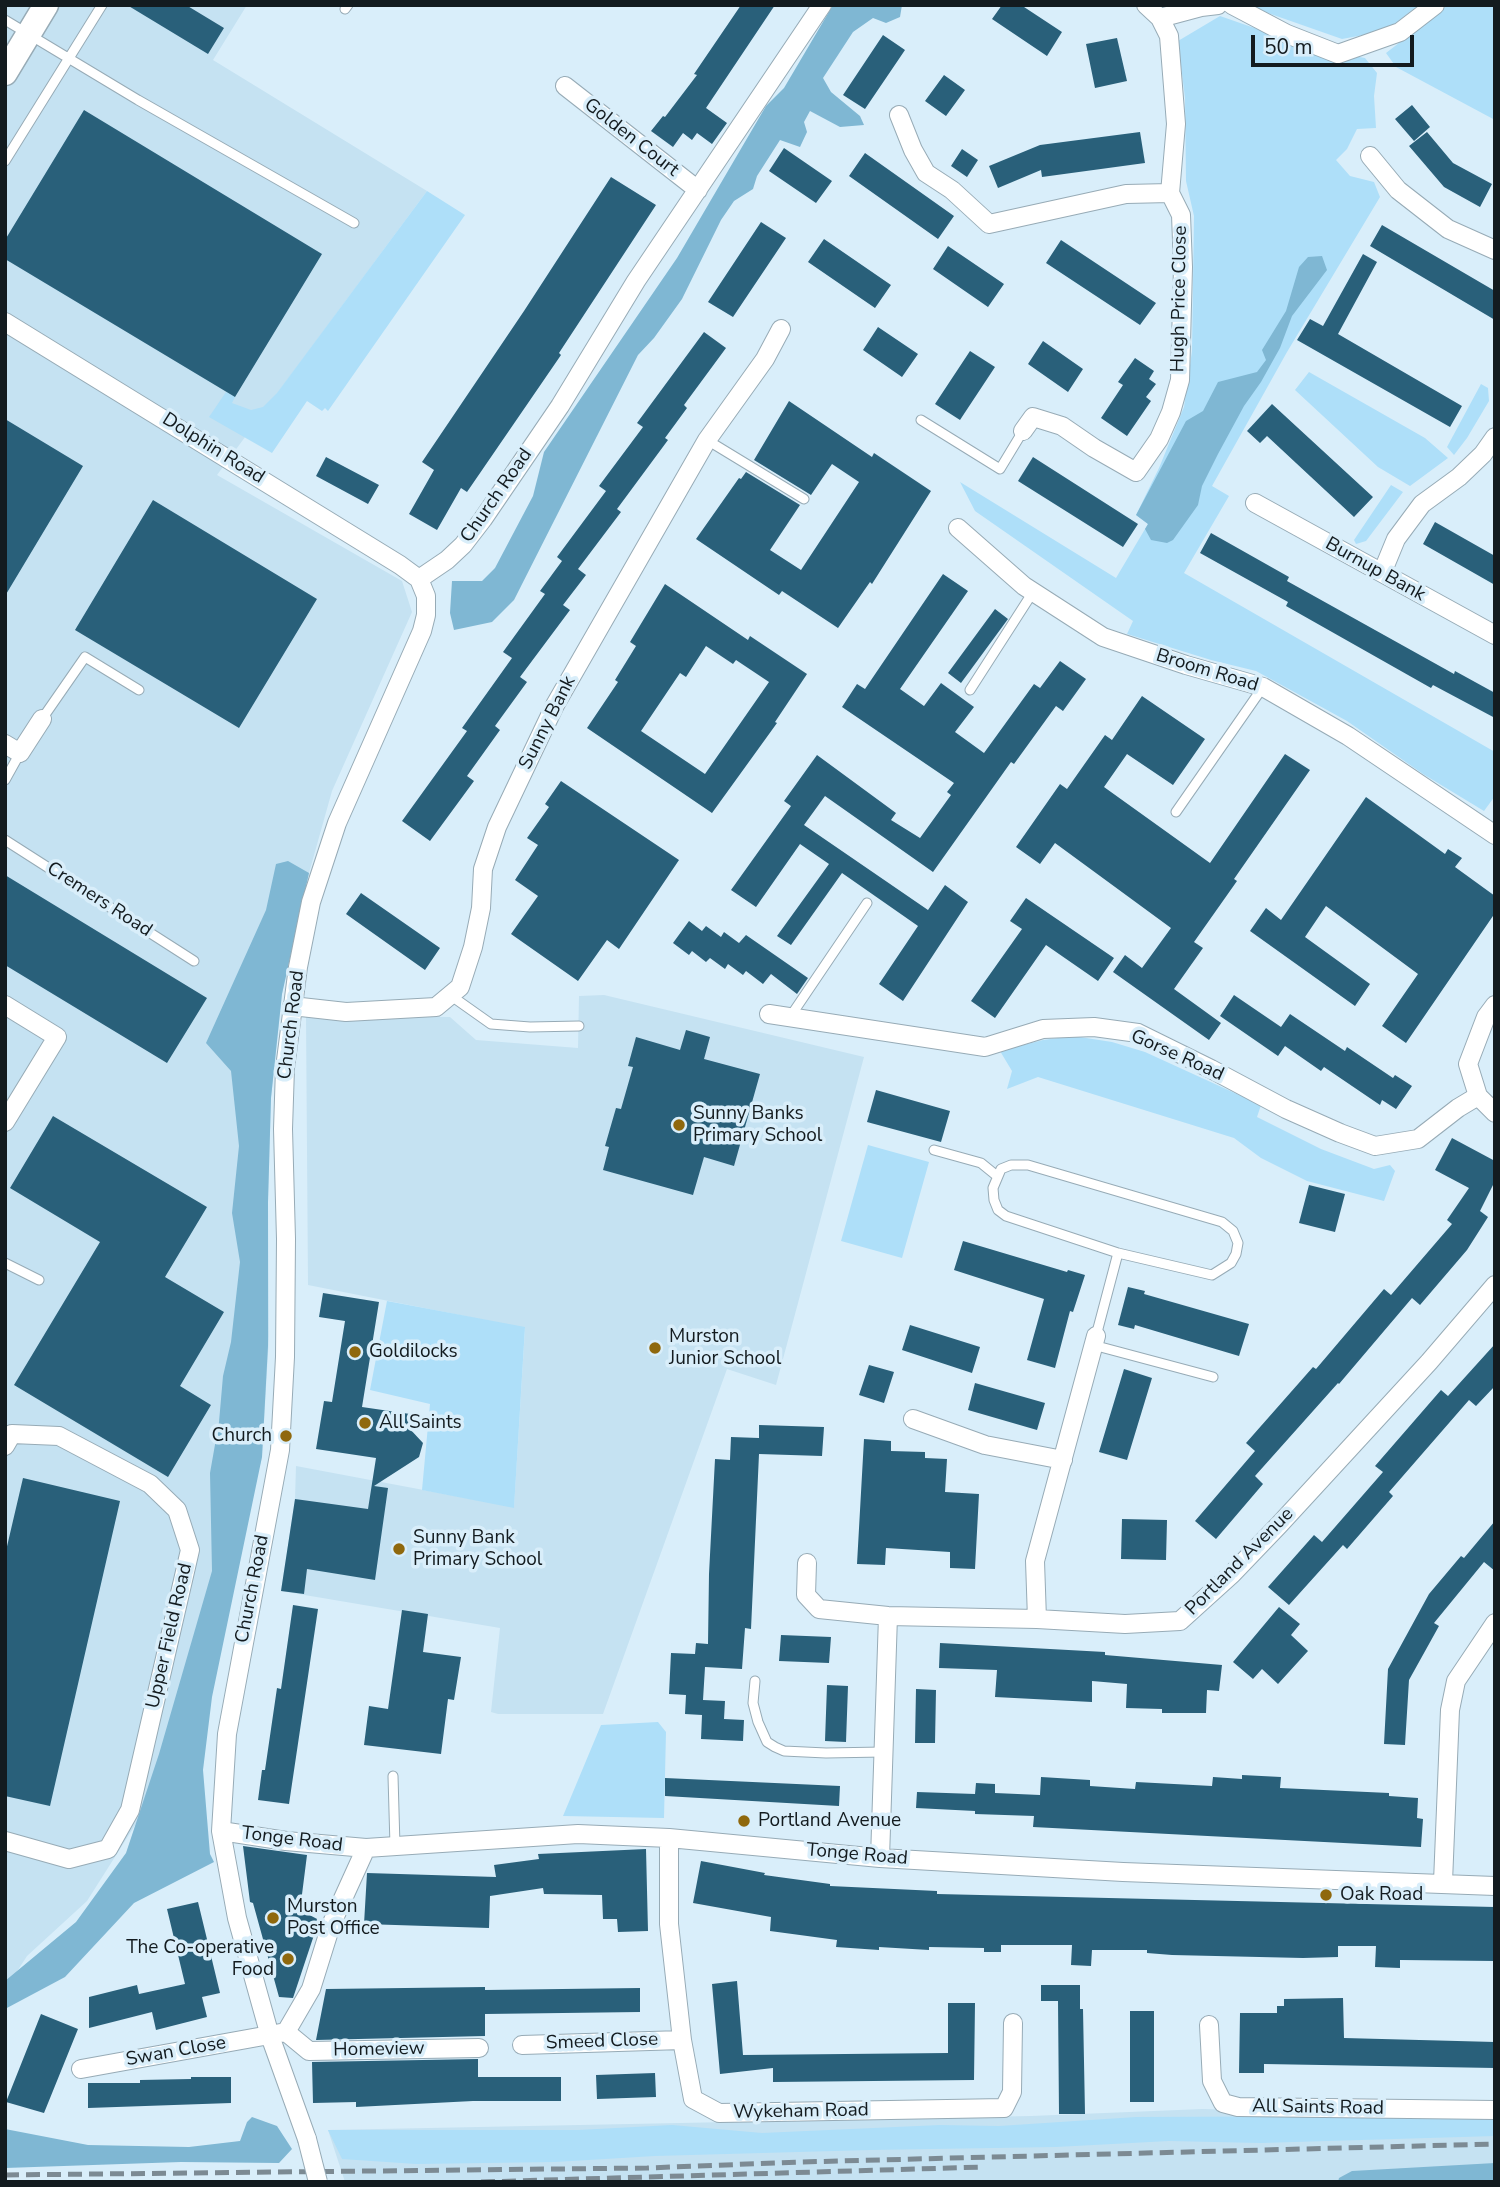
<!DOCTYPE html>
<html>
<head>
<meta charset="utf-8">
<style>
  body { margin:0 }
  #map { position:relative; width:1500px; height:2187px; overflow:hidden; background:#d9eefa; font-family:"Nunito Sans",sans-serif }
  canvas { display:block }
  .frame { position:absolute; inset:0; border:7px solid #131b1f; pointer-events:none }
  .scale { position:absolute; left:1251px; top:35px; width:163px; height:32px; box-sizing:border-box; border:4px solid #131b1f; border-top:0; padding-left:9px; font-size:21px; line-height:24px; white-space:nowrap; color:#131b1f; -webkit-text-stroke:5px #d9eefa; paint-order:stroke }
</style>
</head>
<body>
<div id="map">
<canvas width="1500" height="2187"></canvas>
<div class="frame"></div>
<div class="scale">50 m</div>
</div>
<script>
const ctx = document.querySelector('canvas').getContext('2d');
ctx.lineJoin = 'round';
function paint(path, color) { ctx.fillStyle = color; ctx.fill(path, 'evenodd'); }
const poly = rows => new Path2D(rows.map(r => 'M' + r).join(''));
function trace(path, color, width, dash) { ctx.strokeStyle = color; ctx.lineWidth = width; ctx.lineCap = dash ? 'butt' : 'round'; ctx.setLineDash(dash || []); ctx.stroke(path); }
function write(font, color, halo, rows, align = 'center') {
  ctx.font = font + ' "Nunito Sans",sans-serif'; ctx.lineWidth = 7; ctx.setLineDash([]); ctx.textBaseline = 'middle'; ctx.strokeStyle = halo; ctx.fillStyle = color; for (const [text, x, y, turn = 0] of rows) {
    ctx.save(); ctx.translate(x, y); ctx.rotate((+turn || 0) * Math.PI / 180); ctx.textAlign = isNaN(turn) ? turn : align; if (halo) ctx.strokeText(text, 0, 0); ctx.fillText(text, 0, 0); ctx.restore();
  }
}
const built = poly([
  [5,5,247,5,213,60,427,191,217,475,402,581,412,612,332,791,309,873,282,994,271,1098,268,1202,269,1336,262,1457,189,1740,87,1901,27,1956,5,1990],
  [604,995,864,1057,776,1385,727,1369,603,1714,498,1714,491,1712,500,1628,281,1591,295,1499,296,1466,514,1507,525,1328,308,1285,306,1016,450,1017,476,1040,578,1048,579,996],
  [1203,2109,1495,2117,1495,2181,345,2182,328,2130,1031,2116]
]);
const green = poly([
  [1245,5,1419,5,1385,31,1342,39],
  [1448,5,1495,5,1495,120,1396,67,1386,53],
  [1220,16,1312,48,1365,58,1377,73,1374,96,1376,128,1357,129,1347,149,1336,160,1350,176,1374,182,1380,197,1287,352,1212,486,1229,496,1184,573,1495,752,1495,796,1484,811,1423,774,1347,721,1256,671,1211,660,1127,634,1133,621,975,511,960,482,1116,578,1148,524,1136,515,1159,468,1184,407,1192,351,1194,216,1186,181,1185,98,1178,41],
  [427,191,465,215,328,411,325,408,322,411,307,401,272,453,209,417,226,392,235,397,232,403,251,410,263,407,277,393],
  [1309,372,1425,438,1448,458,1410,486,1378,467,1295,390],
  [1481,384,1488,388,1489,401,1467,438,1454,455,1447,447],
  [1391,485,1403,492,1366,541,1356,544,1354,540],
  [1073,1036,1112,1042,1145,1052,1261,1105,1257,1117,1321,1149,1374,1169,1390,1165,1395,1171,1384,1201,1307,1181,1261,1158,1234,1138,1038,1077,1007,1089,1012,1071,1000,1051,1043,1040],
  [868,1145,929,1162,902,1258,841,1241],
  [387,1301,525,1327,514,1508,422,1490,430,1404,370,1390],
  [658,1722,666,1732,664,1818,563,1816,601,1725],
  [1382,2116,1495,2119,1495,2136,1261,2143,1169,2141,1056,2147,870,2150,655,2156,555,2162,416,2164,342,2159,328,2130,578,2130,672,2125,762,2133,940,2125,999,2126,1136,2117]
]);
const forest = poly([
  [833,5,902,5,900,17,886,23,873,18,853,32,823,78,831,92,860,116,864,125,840,127,810,111,804,122,807,132,800,147,780,140,757,176,753,189,734,201,721,220,682,299,654,338,638,355,514,600,492,622,454,630,450,613,452,581,482,581,495,568,533,496,544,452,677,258,766,106,784,88],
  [1322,256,1327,270,1292,316,1280,348,1261,382,1244,406,1218,454,1202,486,1198,505,1173,540,1167,543,1151,540,1145,529,1148,524,1136,515,1186,421,1203,411,1218,382,1257,372,1266,360,1262,350,1286,311,1299,267,1308,257],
  [288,861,309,873,282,994,271,1098,268,1202,268,1346,262,1457,212,1697,203,1770,210,1854,214,1862,134,1903,65,1977,5,2009,5,1981,76,1922,126,1853,159,1754,212,1571,210,1473,219,1422,223,1376,231,1342,240,1262,232,1213,239,1146,231,1071,206,1043,266,910,276,864],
  [252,2117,277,2126,292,2149,279,2163,181,2162,5,2168,5,2129,88,2145,189,2147,240,2141,247,2122],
  [1495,2163,1495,2181,1338,2182,1339,2178,1352,2171]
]);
const building = poly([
  [127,5,186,5,224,28,208,54],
  [741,5,775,5,706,108,727,123,712,144,697,133,692,140,683,133,673,147,651,131,663,116,665,117,697,75,694,74],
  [1002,5,1021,5,1062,32,1047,56,992,19],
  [883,35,905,50,865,109,843,95],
  [1117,38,1127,81,1095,88,1086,44],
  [944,75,965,90,946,116,925,101],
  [1412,105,1430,127,1414,141,1395,119],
  [84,110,322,254,235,397,5,259,5,240],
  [1140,132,1145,163,1042,177,1041,170,998,188,989,166,1040,145],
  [1427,132,1453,163,1492,184,1480,207,1444,187,1409,146],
  [784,148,832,181,816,203,769,171],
  [962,149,978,160,967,177,951,166],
  [865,153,954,216,938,239,849,176],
  [611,177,656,205,559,353,561,355,467,492,461,488,437,530,409,514,434,470,422,462,524,311],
  [761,222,786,238,733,317,708,302],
  [1382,225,1495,291,1495,320,1370,246],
  [824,239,891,285,875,308,808,262],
  [1061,240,1156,303,1140,325,1046,263],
  [948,246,1004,284,988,307,933,269],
  [1363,254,1377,262,1338,334,1462,406,1450,427,1297,340,1310,319,1323,326],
  [878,327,918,354,902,377,863,350],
  [704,332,726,348,684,405,687,408,665,438,668,440,617,509,621,512,578,569,586,575,563,605,570,610,520,677,527,682,495,726,500,730,467,776,474,781,430,841,402,821,467,731,462,728,512,658,503,652,545,594,540,591,562,561,557,557,606,491,599,486,643,427,637,423],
  [1043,341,1083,369,1068,392,1028,364],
  [970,351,995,367,960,420,935,404],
  [1135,358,1154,371,1149,379,1156,384,1146,397,1151,401,1127,436,1101,418,1123,385,1118,382],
  [789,401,872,457,874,453,931,491,872,584,870,582,838,628,782,591,779,595,696,539,739,478,741,479,746,472,800,505,770,550,801,570,859,482,832,464,811,495,754,460],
  [1272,404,1373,497,1354,517,1267,436,1260,443,1247,431],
  [5,419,83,466,5,596],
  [326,457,379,485,368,504,316,476],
  [1033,457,1138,524,1123,547,1018,481],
  [153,500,317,599,239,728,75,630],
  [1435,522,1495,556,1495,585,1423,544],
  [1211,533,1289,577,1287,581,1454,674,1455,671,1495,693,1495,718,1433,685,1431,688,1286,606,1288,602,1200,553],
  [943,574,968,591,900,689,924,706,941,683,974,707,955,732,984,753,1034,684,1040,688,1060,661,1086,679,1063,711,1056,706,1014,764,1011,762,933,872,825,796,804,825,928,910,945,885,968,902,903,1001,879,984,918,926,842,873,791,945,777,936,829,864,800,844,756,907,731,890,791,806,784,801,817,755,896,813,891,820,920,838,951,795,947,792,954,783,842,707,857,684,865,689],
  [665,584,748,640,750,636,807,674,775,722,777,723,712,813,587,728,618,682,615,680,636,646,630,642],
  [706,646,733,664,736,660,769,682,705,774,641,731,680,673,686,677],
  [995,609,1008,619,961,683,948,673],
  [1142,696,1205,739,1173,785,1127,754,1104,787,1210,863,1285,754,1310,770,1234,879,1237,881,1194,942,1203,948,1174,989,1221,1023,1209,1040,1113,972,1125,955,1142,968,1171,928,1055,843,1040,864,1016,847,1060,784,1067,789,1105,735,1112,740],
  [561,781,679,860,619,949,607,940,578,981,511,934,538,896,515,880,538,845,527,838,549,807,545,804],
  [1366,797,1445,854,1448,849,1462,858,1455,867,1495,896,1495,913,1406,1043,1382,1026,1418,974,1326,906,1305,937,1370,984,1355,1006,1250,931,1266,908,1281,920],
  [5,875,207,998,167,1063,5,965],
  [361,893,440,948,425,970,346,914],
  [1026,898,1114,958,1098,981,1046,945,995,1018,971,1001,1022,929,1010,921],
  [689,921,702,931,706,926,721,937,724,932,739,943,746,935,808,978,797,994,771,974,763,984,746,971,743,975,728,964,725,969,710,958,706,962,692,951,689,955,673,943],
  [1234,995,1281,1027,1290,1014,1345,1051,1347,1047,1393,1078,1395,1075,1412,1086,1396,1109,1382,1100,1380,1105,1324,1067,1321,1071,1285,1046,1278,1056,1220,1016],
  [686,1030,710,1037,704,1059,760,1074,734,1166,704,1157,693,1195,603,1170,609,1147,605,1146,616,1108,621,1109,633,1067,628,1066,636,1037,680,1050],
  [876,1090,950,1111,941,1142,867,1122],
  [53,1116,207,1207,165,1277,224,1312,180,1386,211,1405,168,1477,14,1385,100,1242,10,1188],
  [1452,1138,1495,1161,1495,1181,1480,1211,1488,1217,1467,1250,1420,1305,1412,1298,1339,1384,1338,1383,1255,1476,1263,1484,1216,1539,1195,1521,1255,1451,1246,1443,1313,1367,1316,1369,1384,1289,1391,1295,1452,1224,1447,1220,1469,1188,1435,1170],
  [1309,1185,1345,1194,1335,1232,1299,1223],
  [963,1241,1067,1272,1068,1270,1085,1275,1073,1312,1070,1311,1055,1368,1027,1360,1044,1299,954,1270],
  [1128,1287,1145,1291,1144,1294,1249,1324,1239,1356,1135,1325,1134,1329,1118,1325],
  [323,1293,379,1302,362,1407,410,1414,409,1428,423,1443,419,1457,374,1486,388,1488,375,1580,307,1569,304,1594,281,1591,295,1499,368,1509,376,1458,316,1449,324,1401,332,1402,345,1321,319,1317],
  [910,1325,980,1347,972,1373,902,1350],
  [1495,1344,1495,1386,1476,1406,1469,1400,1389,1492,1393,1496,1347,1549,1343,1545,1289,1605,1268,1587,1314,1535,1322,1542,1383,1472,1375,1466,1441,1390,1448,1396],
  [869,1365,894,1372,884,1403,859,1395],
  [1124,1369,1152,1378,1127,1460,1099,1452],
  [975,1383,1045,1403,1037,1430,968,1410],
  [759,1425,824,1427,822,1456,759,1454,751,1629,745,1628,742,1669,705,1667,703,1700,725,1701,724,1719,744,1720,743,1741,701,1739,702,1715,685,1714,686,1695,669,1694,671,1653,695,1654,696,1643,708,1644,709,1574,715,1459,730,1460,731,1437,759,1438],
  [864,1439,891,1441,891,1451,925,1452,925,1458,947,1459,945,1492,979,1494,975,1569,950,1568,950,1552,886,1548,885,1565,857,1564],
  [23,1478,120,1501,50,1806,5,1796,5,1555],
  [1122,1519,1167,1520,1166,1560,1121,1559],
  [1495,1521,1495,1571,1484,1562,1434,1623,1439,1626,1409,1680,1405,1745,1384,1744,1388,1669,1429,1594,1461,1556,1464,1558],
  [293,1605,318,1609,289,1804,258,1800,262,1770,265,1770,277,1688,281,1689],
  [1279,1607,1300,1624,1291,1635,1308,1651,1278,1684,1262,1669,1253,1679,1233,1662],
  [402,1610,428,1614,423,1652,461,1657,454,1700,448,1699,441,1754,364,1745,369,1706,388,1709],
  [781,1635,831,1637,829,1663,779,1661],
  [940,1643,1105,1652,1105,1655,1222,1665,1219,1691,1207,1690,1206,1713,1162,1713,1162,1709,1126,1708,1127,1684,1092,1681,1092,1702,995,1697,997,1670,939,1668],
  [827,1685,848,1686,846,1742,825,1741],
  [916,1689,936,1690,935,1743,915,1743],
  [1242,1775,1281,1777,1280,1788,1389,1793,1389,1796,1418,1798,1417,1818,1423,1819,1421,1847,1033,1827,1034,1816,975,1814,975,1811,916,1808,917,1792,975,1794,976,1783,995,1784,995,1793,1040,1795,1041,1777,1090,1780,1090,1786,1135,1789,1136,1782,1212,1786,1213,1777,1242,1779],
  [665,1778,840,1786,839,1806,665,1796],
  [243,1846,307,1855,300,1910,319,1920,293,1998,279,1997,253,1903,250,1902],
  [646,1849,648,1931,618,1932,617,1919,603,1919,602,1895,544,1894,543,1888,490,1896,489,1928,364,1924,367,1873,496,1877,494,1865,539,1859,538,1854],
  [701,1861,765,1873,764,1875,830,1884,830,1886,937,1891,937,1894,1495,1907,1495,1961,1400,1960,1400,1968,1375,1967,1376,1946,1338,1946,1338,1957,1303,1958,1172,1955,1147,1953,1147,1950,1092,1950,1091,1966,1071,1965,1072,1945,1001,1945,1001,1952,984,1952,984,1948,929,1947,929,1950,879,1947,879,1950,836,1947,837,1940,770,1931,771,1917,693,1903],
  [198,1902,220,1993,202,1997,207,2017,156,2030,152,2012,89,2028,89,1997,137,1985,139,1994,185,1984,167,1909],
  [737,1981,743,2055,948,2053,948,2003,975,2003,974,2080,773,2082,773,2068,720,2074,712,1984],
  [1041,1985,1080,1985,1080,2009,1083,2009,1085,2114,1059,2114,1058,2001,1041,2001],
  [485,1987,485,1990,640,1988,640,2012,485,2014,485,2036,316,2040,326,1989],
  [1343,1998,1344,2038,1495,2042,1495,2068,1264,2064,1264,2073,1239,2073,1240,2013,1277,2013,1277,2006,1284,2006,1284,1999],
  [1130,2011,1154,2011,1154,2102,1130,2102],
  [41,2014,78,2029,44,2113,6,2102],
  [478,2059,478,2077,561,2077,561,2101,473,2101,356,2107,356,2102,313,2103,312,2062],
  [655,2073,656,2097,597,2099,596,2075],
  [191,2077,231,2077,231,2103,88,2108,88,2083,140,2083,140,2080,191,2079]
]);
const service = poly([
  [345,9,348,5],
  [5,20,138,100,354,223],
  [5,161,102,5],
  [921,420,1000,469,1023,431],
  [707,440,804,499],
  [970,690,1033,592],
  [42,719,85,657,139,690],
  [5,780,20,753],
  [1176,812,1263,687],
  [5,840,194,961],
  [450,995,491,1024,530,1027,579,1026],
  [790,1017,867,903],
  [934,1150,981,1163,997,1176],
  [1011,1165,1028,1165,1222,1222,1233,1231,1238,1243,1236,1254,1231,1263,1212,1275,1118,1253,1006,1216,998,1210,994,1200,993,1188,1001,1169,1011,1165],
  [5,1263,39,1280],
  [1096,1336,1118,1253],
  [1093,1345,1213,1377],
  [755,1681,753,1703,758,1722,767,1742,775,1747,784,1751,826,1753,883,1752],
  [393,1776,395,1846]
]);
const minor = poly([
  [1232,5,1287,34,1338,54,1400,32,1435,5],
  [1160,18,1201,7,1218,5],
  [565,86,698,190],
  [899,115,913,150,926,173,952,190,989,224,1126,194,1170,193],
  [1370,156,1398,190,1448,229,1495,250],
  [5,322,400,565,419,579,426,596,426,615,422,631,337,823,311,902,298,967,285,1068,283,1129,286,1239,285,1357,280,1450,227,1734,221,1831,237,1918,270,2036,307,2139],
  [1023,431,1033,417,1062,426,1094,448,1136,472,1159,439,1171,412,1180,380,1183,267,1181,215,1170,193,1176,124,1169,36,1160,18,1146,5],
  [1255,503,1495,635],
  [958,528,1024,586,1103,637,1186,665,1263,687,1348,736,1495,835],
  [1382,573,1396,539,1422,504,1459,477,1483,454,1495,437],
  [419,579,447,560,463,545,483,519,560,406,636,281,822,5],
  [5,744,20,753,42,719],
  [5,1005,57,1037,5,1122],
  [1495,1005,1486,1017,1468,1064,1478,1096,1495,1113],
  [292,1006,346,1012,436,1007,460,987,473,947,481,908,483,869,497,827,555,705,707,440,765,359,781,329],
  [769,1014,985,1047,1043,1029,1094,1027,1138,1033,1211,1069,1286,1109,1340,1133,1375,1146,1418,1139,1458,1108,1478,1096],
  [913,1419,985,1445,1063,1460],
  [5,1446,12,1434,59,1436,150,1484,177,1510,190,1550,130,1810,108,1849,69,1859,5,1841],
  [807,1563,806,1595,819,1609,888,1616,1037,1619,1125,1624,1180,1621,1232,1574,1279,1525,1429,1362,1495,1285],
  [1037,1619,1035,1561,1096,1336],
  [221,1831,286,1841,366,1848,578,1834,669,1838,880,1858,1123,1872,1495,1886],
  [669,1838,669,1924,682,2040,693,2099,719,2113,1004,2108,1012,2092,1013,2023],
  [880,1858,888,1616],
  [1443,1882,1450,1710,1456,1681,1495,1623],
  [1209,2025,1212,2081,1223,2103,1238,2107,1495,2110],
  [286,2032,309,2051,479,2048],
  [522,2045,682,2040],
  [81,2069,286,2032,311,1989,331,1925,366,1848]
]);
const secondary = poly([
  [5,73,46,5]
]);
const rail = poly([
  [5,2175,647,2168,800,2162,1495,2144],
  [481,2182,984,2167]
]);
const minorBridge = poly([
  [307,2139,318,2182]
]);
const markers = [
  [679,1125,7,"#8f680d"],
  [655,1348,7,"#8f680d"],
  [355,1352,7,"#8f680d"],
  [365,1423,7,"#8f680d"],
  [286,1436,7,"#8f680d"],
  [399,1549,7,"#8f680d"],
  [744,1821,7,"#8f680d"],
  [1326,1895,7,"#8f680d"],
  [273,1918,7,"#8f680d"],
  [288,1959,7,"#8f680d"]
];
const streetNames = [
  ["Golden Court",631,138,38],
  ["Hugh Price Close",1180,299,-89],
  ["Dolphin Road",213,449,32],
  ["Church Road",497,496,-55],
  ["Burnup Bank",1375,570,29],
  ["Broom Road",1207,671,17],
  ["Sunny Bank",548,723,-63],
  ["Cremers Road",99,900,33],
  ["Church Road",292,1025,-83],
  ["Gorse Road",1177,1056,24],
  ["Portland Avenue",1240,1562,-45],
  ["Church Road",253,1589,-79],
  ["Upper Field Road",170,1636,-77],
  ["Tonge Road",292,1840,7],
  ["Tonge Road",857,1855,5],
  ["Smeed Close",602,2042,-2],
  ["Homeview",379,2050,-1],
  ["Swan Close",176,2052,-10],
  ["All Saints Road",1318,2108,1],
  ["Wykeham Road",801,2112,-1]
];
const poiNames = [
  ["Sunny Banks",693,1114],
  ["Primary School",693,1136],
  ["Murston",669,1337],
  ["Junior School",669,1359],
  ["Goldilocks",369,1352],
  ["All Saints",379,1423],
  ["Church",272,1436,"right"],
  ["Sunny Bank",413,1538],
  ["Primary School",413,1560],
  ["Portland Avenue",758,1821],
  ["Oak Road",1340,1895],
  ["Murston",287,1907],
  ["Post Office",287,1929],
  ["The Co-operative",274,1948,"right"],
  ["Food",274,1970,"right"]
];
paint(built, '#c5e2f2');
paint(green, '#aedff9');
paint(forest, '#7fb7d3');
paint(building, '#29607a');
trace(service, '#97abb6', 11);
trace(minor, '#97abb6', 20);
trace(secondary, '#97abb6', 27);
trace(service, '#fff', 9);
trace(minor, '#fff', 18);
trace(secondary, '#fff', 24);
trace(rail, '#7c8a93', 5, [14, 7]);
trace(minorBridge, '#97abb6', 20, []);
trace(minorBridge, '#fff', 18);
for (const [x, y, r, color] of markers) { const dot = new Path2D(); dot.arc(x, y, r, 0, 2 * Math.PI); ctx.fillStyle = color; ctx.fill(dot); trace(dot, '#d9eefa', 2.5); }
write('19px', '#131b1f', '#d9eefa', streetNames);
write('19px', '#131b1f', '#d9eefa', poiNames, 'left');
</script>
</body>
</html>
